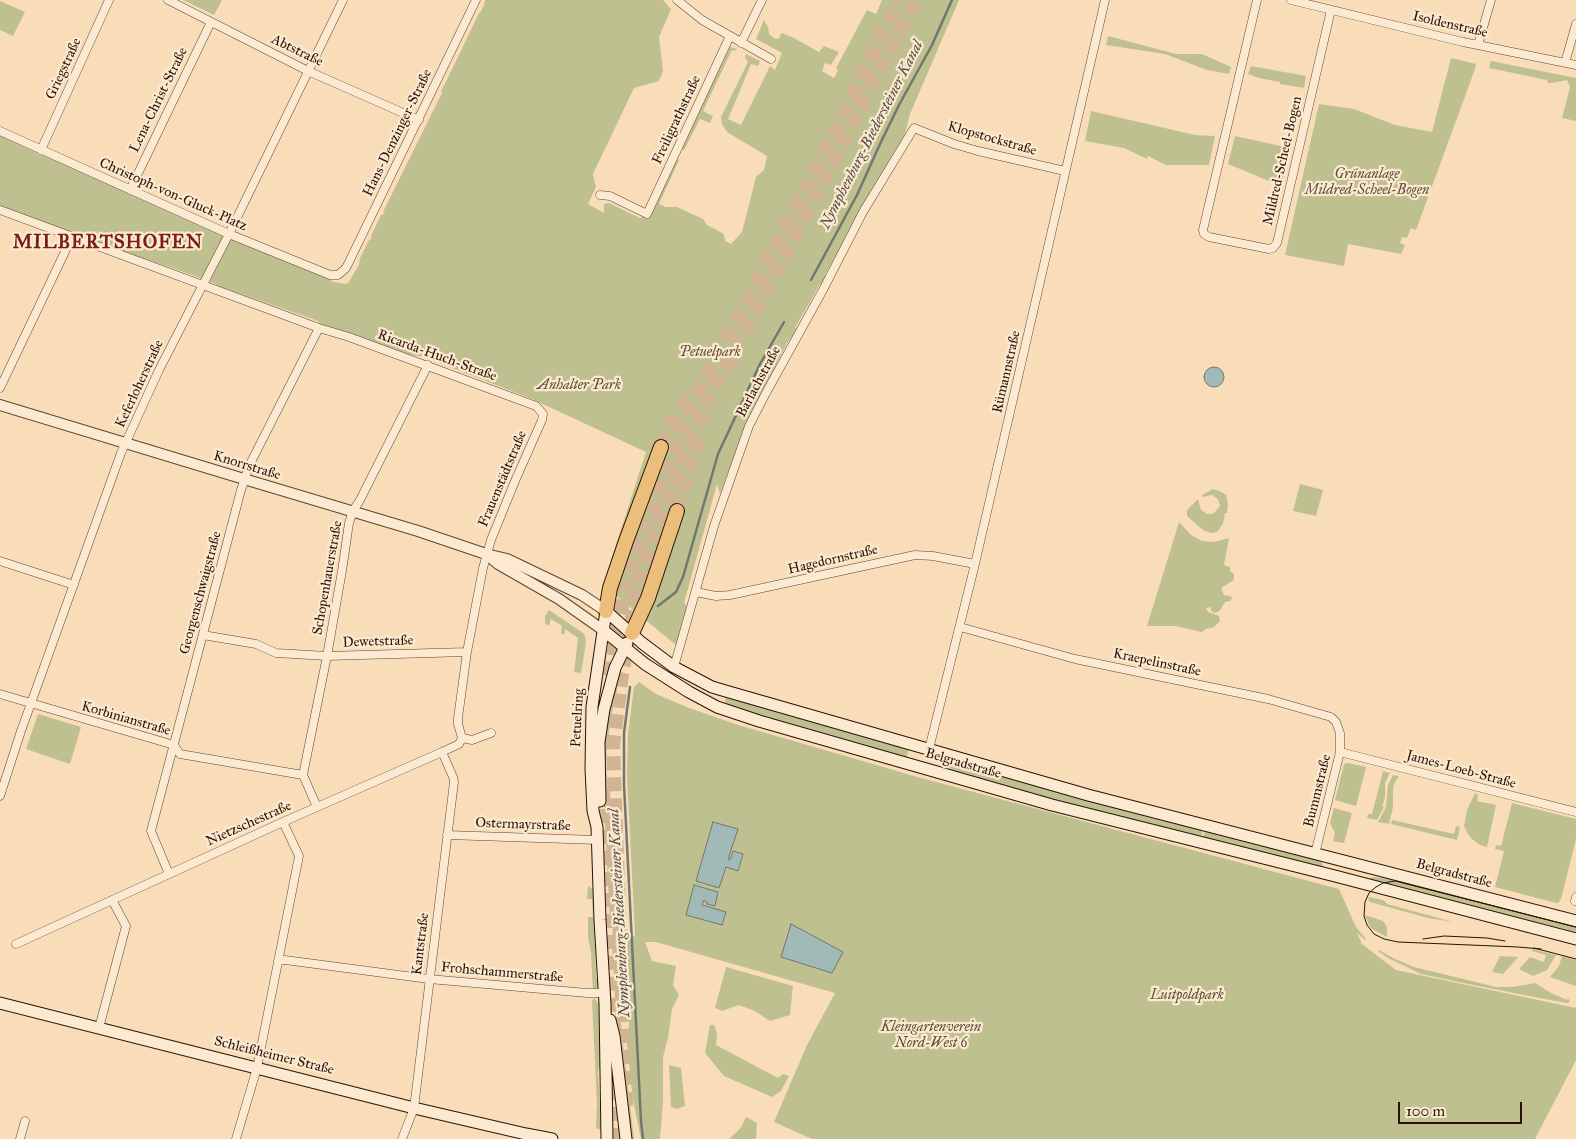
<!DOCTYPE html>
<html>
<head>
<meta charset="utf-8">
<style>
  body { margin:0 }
  #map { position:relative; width:1576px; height:1139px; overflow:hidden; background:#f9ddb8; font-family:"IM FELL Great Primer",serif }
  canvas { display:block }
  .scale { position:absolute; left:1398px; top:1102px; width:124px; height:22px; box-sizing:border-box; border:2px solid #2b1203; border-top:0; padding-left:6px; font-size:15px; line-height:18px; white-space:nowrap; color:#2b1203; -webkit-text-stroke:4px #fbe9d1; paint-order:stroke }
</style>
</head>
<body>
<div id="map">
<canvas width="1576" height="1139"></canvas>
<div class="scale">100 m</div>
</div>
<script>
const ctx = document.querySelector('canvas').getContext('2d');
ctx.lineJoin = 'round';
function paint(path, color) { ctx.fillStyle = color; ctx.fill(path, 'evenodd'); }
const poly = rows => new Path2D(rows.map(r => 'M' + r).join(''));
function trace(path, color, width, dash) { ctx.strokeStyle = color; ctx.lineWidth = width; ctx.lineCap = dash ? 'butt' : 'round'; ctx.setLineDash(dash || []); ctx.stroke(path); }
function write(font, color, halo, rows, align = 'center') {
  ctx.font = font + ' "IM FELL Great Primer",serif'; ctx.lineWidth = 4.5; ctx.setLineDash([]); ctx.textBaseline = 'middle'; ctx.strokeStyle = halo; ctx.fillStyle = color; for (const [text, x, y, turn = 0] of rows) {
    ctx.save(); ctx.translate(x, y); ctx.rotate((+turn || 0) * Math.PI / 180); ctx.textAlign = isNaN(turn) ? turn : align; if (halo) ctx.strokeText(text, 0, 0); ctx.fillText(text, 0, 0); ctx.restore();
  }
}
const green = poly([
  [183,0,222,0,214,15],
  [485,0,663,0,671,9,659,37,663,71,659,81,634,88,593,174,596,187,588,204,604,213,604,204,609,203,640,218,644,217,651,211,675,158,679,160,659,204,666,207,677,207,703,219,707,225,724,234,725,241,731,244,742,232,756,177,764,170,767,156,727,132,722,124,721,117,748,62,745,57,746,54,760,61,758,66,751,64,728,119,741,125,770,66,775,70,782,53,756,39,764,20,768,27,769,34,774,38,778,39,780,37,781,33,792,37,819,52,824,46,839,52,831,65,825,63,822,71,834,78,838,70,836,68,867,10,876,14,882,0,959,0,910,114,905,134,826,273,823,284,820,284,795,328,798,329,787,343,743,432,720,494,717,484,684,603,687,606,676,645,603,585,646,452,532,399,424,357,400,353,321,326,318,321,218,286,216,284,184,272,83,238,83,236,79,234,78,235,0,206,0,136,39,154,192,218,330,278,330,280,334,282,346,284,349,282,357,268,360,261,359,260,369,240,370,240,372,236,371,236,381,215,383,215,384,210,442,93,441,92,479,13,480,13,484,5],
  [0,1,25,12,13,36,0,30],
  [1108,36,1176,54,1202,54,1231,67,1229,74,1207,70,1165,54,1106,45],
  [730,47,737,49,735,51,732,50,703,111,713,116,710,123,700,119,684,150,681,149],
  [1451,58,1476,64,1475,69,1416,230,1411,228,1407,238,1402,237,1400,243,1405,245,1401,254,1348,244,1344,266,1285,255,1319,104,1354,109,1395,125,1432,132],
  [1491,61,1576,78,1576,121,1562,118,1570,87,1567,80,1552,83,1548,83,1547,80,1489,68],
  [1251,66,1306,76,1304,88,1280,84,1280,82,1259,78,1248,74],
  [1091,111,1195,135,1215,136,1209,165,1166,165,1148,156,1147,159,1124,148,1085,141],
  [1235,136,1290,148,1281,186,1228,164],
  [1300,484,1323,490,1316,516,1293,511],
  [1213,489,1222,492,1226,495,1228,504,1227,513,1225,513,1223,524,1217,532,1211,533,1203,530,1187,516,1187,510,1198,499,1201,510,1207,514,1213,514,1220,506,1218,499,1212,495,1202,497,1202,495],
  [1179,522,1191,535,1202,541,1214,542,1229,538,1224,565,1230,567,1230,571,1234,574,1234,580,1221,588,1224,595,1233,597,1230,601,1225,602,1221,609,1218,612,1215,613,1211,611,1211,607,1206,608,1208,612,1219,616,1220,621,1214,627,1206,629,1202,632,1175,626,1147,626],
  [549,610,583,633,585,636,586,643,581,673,574,672,578,638,565,629,564,635,561,633,562,626,551,619,549,626,545,623,545,616],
  [619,668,623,673,618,685,611,718,607,746,606,763,615,926,610,922,602,762,604,732],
  [639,682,656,694,689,708,735,724,921,778,1339,889,1356,927,1366,939,1365,940,1357,933,1362,944,1396,970,1576,1008,1576,1060,1535,1139,812,1139,774,1122,807,1045,835,993,656,942,645,942,652,961,676,966,673,985,679,995,672,1009,668,1038,663,1057,663,1101,660,1139,641,1139,633,1100,627,1044,630,1012,627,940,635,935,627,775,628,734,634,687],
  [730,696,909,749,906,759,801,729,727,705,725,702,726,698],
  [38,714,81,727,70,764,26,749],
  [931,755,1151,818,1203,830,1201,838,1076,806,958,774],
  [1348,763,1366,767,1356,806,1335,800,1344,764],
  [1383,771,1390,773,1385,783,1385,797,1382,807,1384,807,1377,820,1367,818,1368,814,1372,814],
  [1393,775,1399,776,1394,784,1393,789,1393,807,1389,824,1378,822,1386,807,1388,785],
  [1475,793,1478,795,1477,801,1496,805,1487,847,1480,845,1472,839,1468,834,1464,826,1467,810],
  [1512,803,1576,819,1576,839,1561,899,1558,903,1556,903,1495,887,1504,851,1495,849,1496,845,1501,846],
  [1334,808,1352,813,1344,843,1333,841,1335,833,1330,823],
  [1392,820,1454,834,1456,826,1460,827,1457,840,1391,824],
  [1205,830,1321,861,1323,865,1321,868,1203,838],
  [1373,877,1399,880,1576,925,1576,932,1367,880],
  [588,886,594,890,596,916,594,920,596,978,599,981,599,986,593,991,591,952,588,937,588,917,593,917,592,899,587,899],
  [1369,897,1383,900,1387,904,1453,922,1428,918,1370,902,1368,900],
  [1365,915,1383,921,1387,927,1387,937,1372,929,1369,925],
  [615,940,622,1035,634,1139,630,1139,617,1033,612,944],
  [1533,949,1556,955,1547,970,1533,976,1519,969,1530,957,1544,962,1546,955,1532,951],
  [1379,950,1393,958,1414,967,1496,987,1513,987,1535,983,1551,993,1567,1000,1568,998,1570,1001,1568,1003,1555,1001,1468,984,1421,974,1388,958,1378,951],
  [1500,956,1518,957,1503,974,1492,972],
  [1562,956,1576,960,1576,986,1550,977,1559,966],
  [726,967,793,986,790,1015,770,1021,755,1011,739,1005,722,1011,715,1008],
  [594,998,599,1004,602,1056,598,1072,601,1130,596,1128,597,1104,592,1001],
  [710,1025,714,1025,717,1033,716,1045,778,1078,783,1074,789,1076,781,1091,772,1097,724,1076,705,1053],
  [669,1065,681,1068,685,1106,677,1109,671,1107],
  [746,1117,757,1123,756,1139,729,1139,740,1129]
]);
const water = poly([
  '1204 377a10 10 0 1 1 20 0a10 10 0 1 1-20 0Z',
  [713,822,738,829,728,859,730,860,733,851,743,854,738,871,726,867,719,888,696,881,713,822],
  [694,885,718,892,715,906,707,904,707,902,704,900,702,905,726,912,722,925,686,915,694,885],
  [791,924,843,952,832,973,781,957,791,924]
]);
const stream = poly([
  [811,280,857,195,880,144,899,105,932,45,952,0],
  [658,606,676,592,683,577,718,454,760,364,784,322],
  [630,687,624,733,624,785,641,1121,643,1139]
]);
const trunkTunnel = poly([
  [661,447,678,412,690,395],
  [677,511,700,438],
  [610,676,619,620,625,593,634,560,658,492,687,417,704,379,748,299,848,105,898,0],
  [603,788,612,1033],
  [613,1065,616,1139],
  [626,1106,613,746,622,675,636,595,645,563,669,496,699,422,716,385,759,305,916,0]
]);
const minor = poly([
  [168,0,308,71,419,120],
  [677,0,702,20,771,59],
  [1257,0,1203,230,1204,234,1209,237,1269,249,1273,248,1277,243,1331,10],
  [1291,0,1463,42,1576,65],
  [741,43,762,0],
  [1478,45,1491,0],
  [1565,63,1576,24],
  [0,131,229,234,330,275,338,275,346,268,349,262,476,0],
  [41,150,109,0],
  [130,190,211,22],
  [600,195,610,196,647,214,730,36],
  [0,210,319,328,349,337,536,406,543,414,542,420,515,481,491,540,483,568,467,652,458,718,458,724,462,738],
  [0,388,72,237],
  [0,561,74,585],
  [696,592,716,596,730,595,915,555,933,556,975,564],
  [960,627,1075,659,1268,699,1331,717,1336,722,1340,733,1340,752,1315,854],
  [203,635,256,644,276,653,327,656,467,652],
  [674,667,714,526,749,426,766,393,824,288,863,212,914,128,954,144,978,151,1065,171],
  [0,694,174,745,180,754,303,775],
  [462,738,472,740,491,733],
  [929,749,975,564,1105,0],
  [1340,752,1576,812],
  [0,796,21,731,121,453,159,370,229,234,343,0],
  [317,807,303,775,327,656,342,571,349,523,353,511,360,500,428,365],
  [447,835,598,840],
  [169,874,151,831,241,490,249,466,319,328],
  [1575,901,1576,897],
  [16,944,283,822,442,752,459,744,462,738],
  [278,961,285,960,429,979,587,993,604,993],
  [99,1028,126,926,112,900],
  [20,1139,25,1121],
  [236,1139,257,1068,299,856,283,822],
  [402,1139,414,1108,454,782,453,777,442,752]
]);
const tertiary = poly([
  [0,405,244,479,418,531,486,554,507,559,582,595,606,611],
  [489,556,498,564,559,599,603,630]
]);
const secondary = poly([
  [606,611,642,643,674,667,712,687,729,692,1088,795,1576,921],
  [606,611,592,707,591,768,593,811,597,827,600,920,605,1004,607,1139],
  [603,630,645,664,689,692,717,707,759,721,1052,805,1335,876,1576,939],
  [600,801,599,742,604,709,615,668,627,643],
  [0,1003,414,1108,526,1134,552,1139],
  [610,1020,614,1036,626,1139]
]);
const trunk = poly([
  [606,611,610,588,626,541,661,447],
  [632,633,648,598,677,511]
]);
const tram = poly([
  [1423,939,1444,936,1487,938,1505,941],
  [1534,948,1576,959],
  [1541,949,1518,947,1398,942,1384,939,1374,934,1367,925,1364,916,1365,902,1369,893,1376,887,1383,883,1395,881,1576,927]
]);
const streetNames = [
  ["Isoldenstraße",1450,25,13],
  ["Abtstraße",297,51,26],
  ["Griegstraße",64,69,-65],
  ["Lena-Christ-Straße",159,100,-64],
  ["Freiligrathstraße",677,120,-65],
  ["Hans-Denzinger-Straße",398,133,-64],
  ["Klopstockstraße",992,139,16],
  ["Mildred-Scheel-Bogen",1283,161,-77],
  ["Christoph-von-Gluck-Platz",173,195,24],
  ["Ricarda-Huch-Straße",437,356,20],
  ["Rümannstraße",1007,372,-77],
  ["Barlachstraße",759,382,-62],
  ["Keferloherstraße",140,384,-65],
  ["Knorrstraße",247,466,17],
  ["Frauenstädtstraße",503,479,-67],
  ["Hagedornstraße",833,560,-13],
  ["Schopenhauerstraße",328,578,-80],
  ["Georgenschwaigstraße",201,593,-75],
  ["Dewetstraße",378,642,-2],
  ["Kraepelinstraße",1157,663,12],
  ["Petuelring",578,718,-87],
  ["Korbinianstraße",126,719,16],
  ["Belgradstraße",963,764,16],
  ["James-Loeb-Straße",1461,770,15],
  ["Bummstraße",1318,791,-76],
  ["Nietzschestraße",249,824,-24],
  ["Ostermayrstraße",523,825,2],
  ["Belgradstraße",1454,874,15],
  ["Kantstraße",421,944,-83],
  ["Frohschammerstraße",502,973,5],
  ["Schleißheimer Straße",274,1056,14]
];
const parkNames = [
  ["Grünanlage",1367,175],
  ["Mildred-Scheel-Bogen",1367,191],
  ["Petuelpark",710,353],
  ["Anhalter Park",579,386],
  ["Luitpoldpark",1187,996],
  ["Kleingartenverein",931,1028],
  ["Nord-West 6",931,1044]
];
const waterNames = [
  ["Nymphenburg-Biedersteiner Kanal",872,135,-63],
  ["Nymphenburg-Biedersteiner Kanal",620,913,-93]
];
const districtNames = [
  ["MILBERTSHOFEN",108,243]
];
paint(green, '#bec18f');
paint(water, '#a1bab8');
trace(water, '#727770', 1);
trace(stream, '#727770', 2.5);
trace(trunkTunnel, '#d0b494', 14, [14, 7]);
trace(minor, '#5e4530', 9);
trace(tertiary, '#5e4530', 12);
trace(secondary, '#2b1203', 13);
trace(trunk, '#2b1203', 16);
trace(minor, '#fbe9d1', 8);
trace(tertiary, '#fbe9d1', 10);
trace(secondary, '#fbe9d1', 11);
trace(trunk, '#ecbe7c', 14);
trace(tram, '#2b1203', 1);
write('14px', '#2b1203', '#fbe9d1', streetNames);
write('italic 14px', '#5e4f34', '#fbe9d1', parkNames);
write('italic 15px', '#544d42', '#fbe9d1', waterNames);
ctx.letterSpacing = '1px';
write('bold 19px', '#7a1f14', '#fbe9d1', districtNames);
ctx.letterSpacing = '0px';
</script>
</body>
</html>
